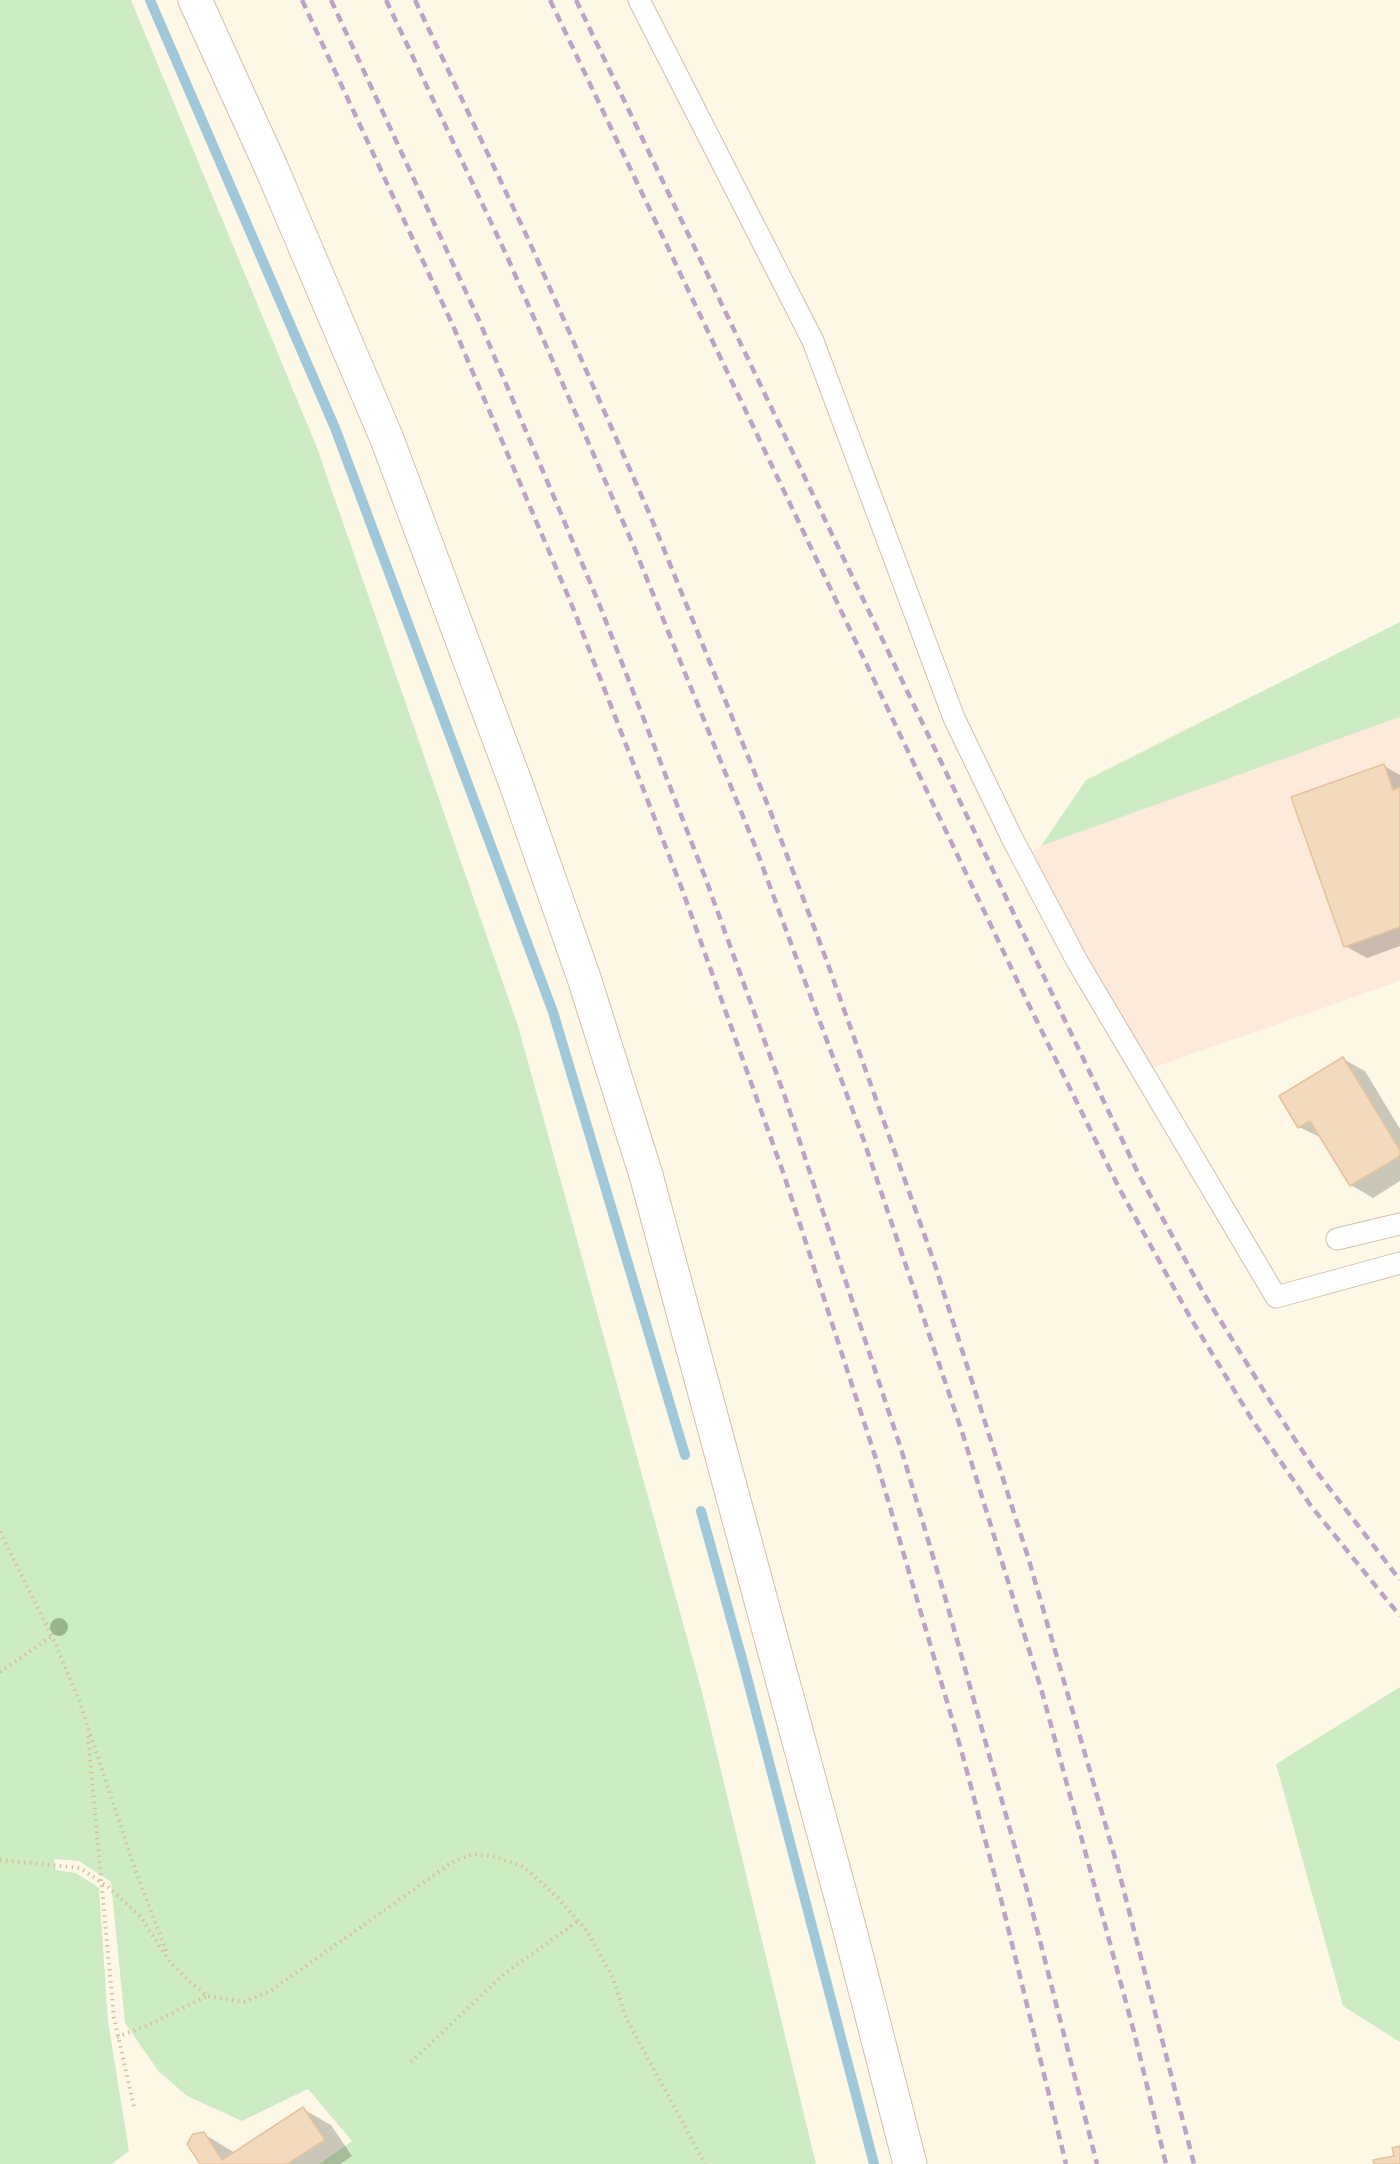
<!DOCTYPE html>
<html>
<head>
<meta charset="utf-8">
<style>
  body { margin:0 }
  canvas { display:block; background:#fdf8e6 }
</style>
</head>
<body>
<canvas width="1400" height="2164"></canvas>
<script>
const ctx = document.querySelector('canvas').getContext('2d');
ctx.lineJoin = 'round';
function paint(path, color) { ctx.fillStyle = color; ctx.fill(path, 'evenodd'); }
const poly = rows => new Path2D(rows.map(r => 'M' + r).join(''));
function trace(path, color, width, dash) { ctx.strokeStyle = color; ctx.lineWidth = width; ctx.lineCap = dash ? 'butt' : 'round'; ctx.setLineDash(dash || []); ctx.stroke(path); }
const commercial = poly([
  [1400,717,1400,981,1152,1068,1024,856,1041,846]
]);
const green = poly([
  [0,0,131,0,316,445,518,1026,702,1692,816,2164,319,2164,352,2141,308,2089,242,2121,187,2096,159,2072,125,2023,111,1882,79,1861,54,1859,56,1870,76,1873,99,1888,108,2021,129,2151,112,2164,0,2164],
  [1400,622,1400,717,1041,846,1086,780],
  [1400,1687,1400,2042,1343,2006,1276,1764]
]);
const shadow = poly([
  [1384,766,1400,775,1400,946,1367,958,1345,946],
  [1343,1059,1365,1071,1400,1129,1400,1181,1373,1198,1351,1185,1322,1138,1299,1127],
  [303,2109,331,2125,352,2156,340,2164,202,2164,204,2134,235,2153]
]);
const stream = poly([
  [150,0,335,428,553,1012,685,1455],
  [701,1511,744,1666,874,2164]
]);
const building = poly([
  [1384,764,1393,790,1400,787,1400,927,1344,947,1291,797,1384,764],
  [1343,1057,1400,1150,1400,1156,1350,1186,1310,1121,1298,1128,1279,1096,1343,1057],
  [303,2107,325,2140,287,2164,200,2164,187,2144,193,2134,204,2132,222,2160,303,2107],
  [1400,2146,1400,2164,1374,2164,1373,2160,1394,2156,1392,2148,1400,2146]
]);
const path = poly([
  [0,1532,52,1636,79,1700,136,1872,167,1953],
  [0,1672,52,1636],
  [88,1736,114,2018,134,2107],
  [0,1860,80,1868,108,1887,140,1916,170,1962,190,1982,207,1996,244,2002,272,1990,451,1863,473,1854,493,1856,524,1867,558,1898,587,1931,613,1978,626,2018,705,2164],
  [117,2037,146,2026,207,1996],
  [411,2062,504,1974,578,1921]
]);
const service = poly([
  [639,0,813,341,954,718,1012,838,1077,961,1276,1297,1400,1263],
  [1337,1239,1400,1224]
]);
const minor = poly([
  [195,0,271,167,387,439,517,787,584,978,646,1175,848,1923,910,2164]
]);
const rail = poly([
  [302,0,454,328,571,603,682,889,784,1175,875,1456,962,1753,1001,1899,1066,2164],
  [331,0,478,318,598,601,705,877,785,1097,902,1452,945,1597,1028,1894,1097,2164],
  [386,0,506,254,634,547,755,846,864,1141,963,1435,1042,1692,1134,2032,1166,2164],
  [415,0,530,243,650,515,771,813,826,959,933,1259,1028,1557,1118,1868,1194,2164],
  [550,0,1026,999,1119,1188,1190,1317,1251,1418,1311,1506,1400,1616],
  [576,0,1139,1175,1204,1294,1277,1412,1313,1467,1400,1580]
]);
const trees = [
  [59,1627]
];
paint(commercial, '#feeada');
paint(green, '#ceecc4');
paint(shadow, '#0003');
trace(stream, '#9fc9da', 10);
paint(building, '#f4dabd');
trace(building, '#e7c39c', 1.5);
trace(service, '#d0c0ab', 23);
trace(minor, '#d0c0ab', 35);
trace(path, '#d9be9f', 4, [1.5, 4.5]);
trace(service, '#fff', 21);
trace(minor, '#fff', 33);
trace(rail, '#bca3c8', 4.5, [9, 6]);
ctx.fillStyle = '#9bb58b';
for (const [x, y] of trees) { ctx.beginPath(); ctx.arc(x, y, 9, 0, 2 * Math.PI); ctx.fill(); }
</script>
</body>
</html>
